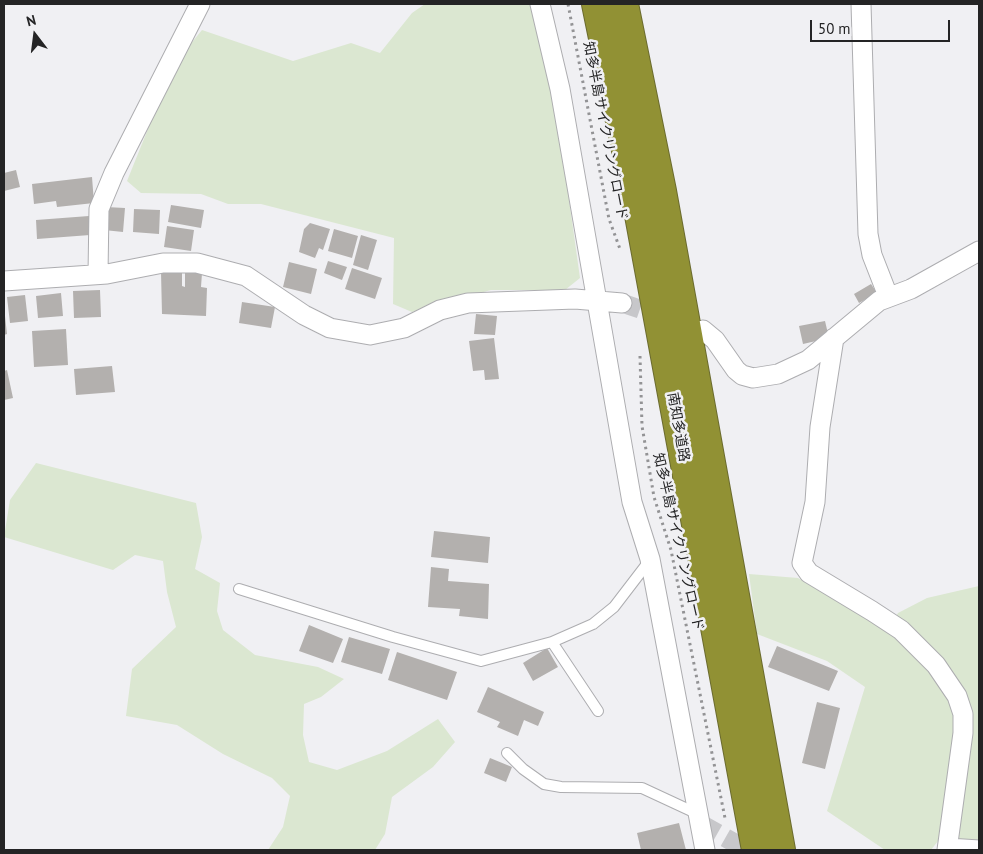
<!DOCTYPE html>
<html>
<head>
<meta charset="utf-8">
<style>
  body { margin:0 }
  #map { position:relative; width:983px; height:854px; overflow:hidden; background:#f0f0f3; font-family:"PT Sans",sans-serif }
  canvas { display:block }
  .frame { position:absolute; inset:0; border:5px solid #242425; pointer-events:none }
  .north { position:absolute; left:10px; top:10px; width:50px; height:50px; -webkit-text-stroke:4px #f0f0f3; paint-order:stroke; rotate:345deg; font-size:14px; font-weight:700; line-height:20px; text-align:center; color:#242425 }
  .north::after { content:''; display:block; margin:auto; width:18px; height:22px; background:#242425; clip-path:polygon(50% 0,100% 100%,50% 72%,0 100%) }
  .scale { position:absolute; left:810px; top:20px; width:140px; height:22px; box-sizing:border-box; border:2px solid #242425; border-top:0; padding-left:6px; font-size:15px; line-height:18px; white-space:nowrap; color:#242425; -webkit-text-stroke:4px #f0f0f3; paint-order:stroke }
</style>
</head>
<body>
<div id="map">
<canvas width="983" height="854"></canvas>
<div class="frame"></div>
<div class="north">N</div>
<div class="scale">50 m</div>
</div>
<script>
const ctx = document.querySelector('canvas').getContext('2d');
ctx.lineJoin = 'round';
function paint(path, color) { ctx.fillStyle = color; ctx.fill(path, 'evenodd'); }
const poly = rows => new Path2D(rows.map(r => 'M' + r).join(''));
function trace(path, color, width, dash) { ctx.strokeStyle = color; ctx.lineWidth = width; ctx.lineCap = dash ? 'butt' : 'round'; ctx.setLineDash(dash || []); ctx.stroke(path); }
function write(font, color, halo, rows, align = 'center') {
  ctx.font = font + ' "PT Sans","Noto Sans JP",sans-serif'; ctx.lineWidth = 5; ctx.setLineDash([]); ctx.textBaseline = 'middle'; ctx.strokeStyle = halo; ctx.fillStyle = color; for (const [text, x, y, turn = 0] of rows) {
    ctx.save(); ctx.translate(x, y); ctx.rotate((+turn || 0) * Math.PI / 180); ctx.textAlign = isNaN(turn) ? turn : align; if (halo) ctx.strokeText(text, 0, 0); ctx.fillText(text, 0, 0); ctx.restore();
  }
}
const green = poly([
  [425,4,530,4,558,121,580,278,565,290,491,290,412,312,393,304,394,238,261,204,228,204,201,194,141,193,127,181,152,119,184,52,202,30,293,61,351,43,380,53,412,13],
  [36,463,196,503,202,537,195,569,220,583,217,611,223,630,255,655,318,667,344,679,321,697,304,704,303,735,309,762,337,770,387,751,438,719,455,742,433,767,392,797,385,834,375,850,268,850,283,827,290,796,272,778,223,754,177,725,126,716,132,669,176,627,167,592,163,561,135,555,113,570,4,537,10,500],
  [749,574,798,578,889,627,898,613,927,598,979,586,979,844,938,841,931,850,885,850,827,811,865,687,827,661,757,634]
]);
const building = poly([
  [16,170,20,187,4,191,4,173],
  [92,177,94,203,57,207,56,201,34,204,32,184],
  [171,205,204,210,201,228,168,222],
  [106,207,125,208,123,232,104,230],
  [134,209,160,210,159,234,133,232],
  [89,216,90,235,37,239,36,220],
  [310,223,330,229,323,250,319,248,315,258,299,252,304,229],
  [167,226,194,230,191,251,164,247],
  [334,229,358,236,352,258,328,251],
  [361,235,377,240,368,270,353,265],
  [328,261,347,267,342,280,324,273],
  [289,262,317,269,311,294,283,287],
  [352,268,382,278,375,299,345,289],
  [161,272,182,273,182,286,185,287,185,272,202,273,201,287,207,288,206,316,162,314],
  [871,284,877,293,859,303,854,294],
  [100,290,101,317,74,318,73,291],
  [61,293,63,316,38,318,36,296],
  [25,295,28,321,10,323,7,297],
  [242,302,275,307,271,328,239,323],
  [4,307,7,334,4,335],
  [476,314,497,316,495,335,474,334],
  [825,321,829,338,803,344,799,326],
  [66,329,68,365,34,367,32,331],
  [494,338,499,379,485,380,484,370,473,371,469,341],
  [112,366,115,392,76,395,74,369],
  [7,370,13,398,4,400,4,371],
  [434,531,490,537,488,563,431,557],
  [431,567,449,569,448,581,489,584,488,619,459,616,460,609,428,607],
  [309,625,343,639,333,663,299,651],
  [349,637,390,649,382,674,341,662],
  [777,646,838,671,829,691,768,667],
  [547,648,558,667,533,681,523,663],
  [397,652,457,672,447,700,388,680],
  [488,687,544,712,538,726,524,720,518,736,497,727,500,722,477,712],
  [817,702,840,708,825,769,802,763],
  [490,758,512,767,506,782,484,773],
  [679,823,686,850,641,850,637,833]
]);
const minorTunnel = poly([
  [622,303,666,318],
  [701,824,747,850]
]);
const path = poly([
  [568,4,609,219,620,249],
  [640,356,642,426,654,497,671,550,725,818]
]);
const service = poly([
  [239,589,393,637,481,661,552,642,593,624,614,607,650,560],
  [552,642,598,711],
  [507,753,523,769,544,784,561,787,642,788,698,814]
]);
const minor = poly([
  [540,4,560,89,632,502,650,559,705,850],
  [861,4,868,234,872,255,888,296],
  [98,274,99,209,114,173,200,4],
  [4,281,107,274,163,263,197,263,246,276,304,315,330,328,370,335,404,328,440,310,468,303,575,299,622,303],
  [703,330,715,340,736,370,742,375,753,378,778,374,808,360,879,301,911,289,979,251],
  [834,338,820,427,815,502,802,563,809,573,872,611,901,630,936,665,957,696,963,714,963,733,947,850],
  [948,848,979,850]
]);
const motorway = poly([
  [596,4,636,199,756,850],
  [624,4,662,191,781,850]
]);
const streetNames = [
  ["知多半島サイクリングロード",605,131,79],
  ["南知多道路",678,427,80],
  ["知多半島サイクリングロード",678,542,77]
];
paint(green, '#dbe7d1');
paint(building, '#b3b0ae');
trace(minorTunnel, '#c7c7ca', 19, [19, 9]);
trace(service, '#adadb0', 12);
trace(minor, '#adadb0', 21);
trace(motorway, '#6b6b2f', 30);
trace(path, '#939395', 3, [2.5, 4]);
trace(service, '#fff', 10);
trace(minor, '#fff', 19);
trace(motorway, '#919134', 28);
write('14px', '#242425', '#f0f0f3', streetNames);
</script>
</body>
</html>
